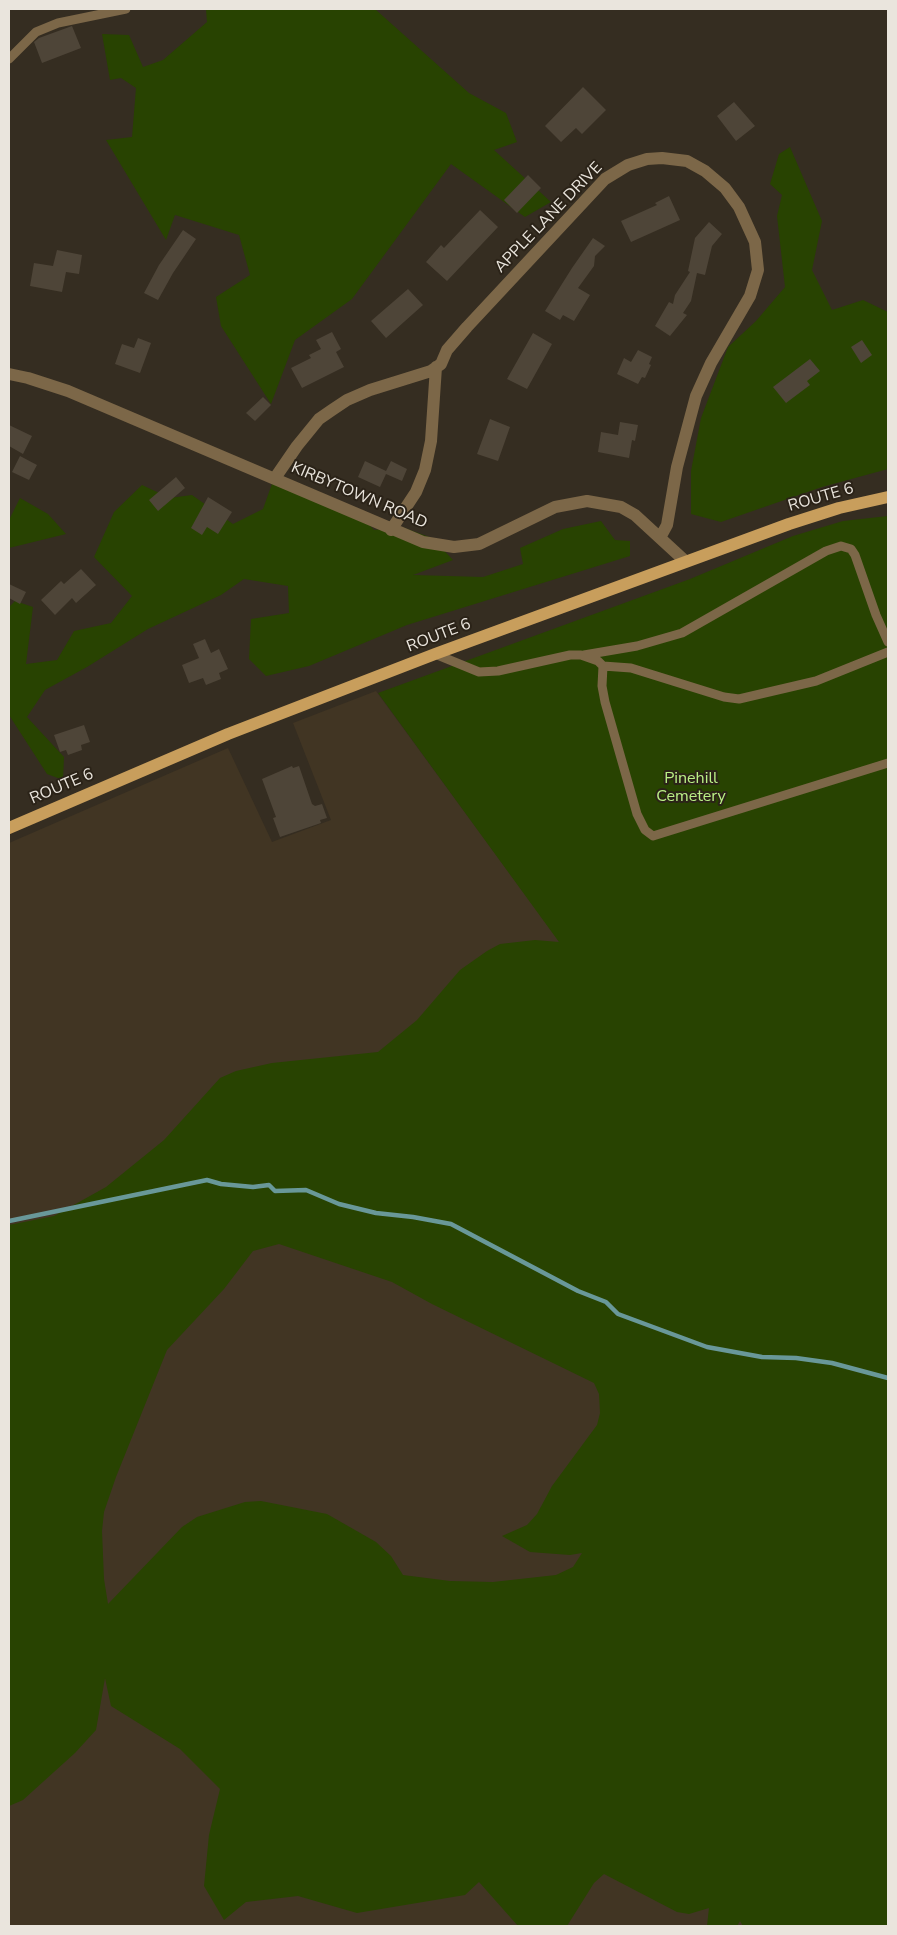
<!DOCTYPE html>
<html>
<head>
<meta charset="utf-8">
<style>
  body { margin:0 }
  #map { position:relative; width:897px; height:1935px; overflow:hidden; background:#352d21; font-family:"Nunito Sans",sans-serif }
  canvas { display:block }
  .frame { position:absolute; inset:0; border:10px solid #eae5dd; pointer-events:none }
</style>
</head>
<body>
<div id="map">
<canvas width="897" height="1935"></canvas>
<div class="frame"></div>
</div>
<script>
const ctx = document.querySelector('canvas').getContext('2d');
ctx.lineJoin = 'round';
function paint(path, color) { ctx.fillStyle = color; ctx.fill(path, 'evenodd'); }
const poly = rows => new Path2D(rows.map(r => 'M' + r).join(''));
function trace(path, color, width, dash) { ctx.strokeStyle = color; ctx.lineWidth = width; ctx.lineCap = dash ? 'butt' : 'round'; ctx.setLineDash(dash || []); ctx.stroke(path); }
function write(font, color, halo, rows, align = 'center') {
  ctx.font = font + ' "Nunito Sans",sans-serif'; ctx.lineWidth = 4; ctx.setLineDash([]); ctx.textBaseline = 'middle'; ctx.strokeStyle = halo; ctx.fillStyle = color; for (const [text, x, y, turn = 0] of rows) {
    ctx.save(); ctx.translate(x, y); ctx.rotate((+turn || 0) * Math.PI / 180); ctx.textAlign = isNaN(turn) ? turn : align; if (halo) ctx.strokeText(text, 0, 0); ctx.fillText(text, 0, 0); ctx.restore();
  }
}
const built = poly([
  [376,691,557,938,639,1104,814,1926,9,1926,9,843,228,748,272,842,331,820,293,723]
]);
const green = poly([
  [206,9,375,9,469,93,506,113,517,142,494,150,551,202,525,217,451,164,352,299,295,340,271,404,221,326,216,297,250,275,239,235,175,215,166,240,106,140,132,137,136,88,121,78,110,80,102,34,129,35,143,67,163,60,207,22],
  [790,147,822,221,812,270,832,310,863,300,888,312,888,469,822,487,721,522,691,514,691,471,701,418,728,347,756,321,785,287,777,216,782,195,770,184,779,154],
  [273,481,363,518,374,530,402,527,432,538,453,560,413,575,483,577,523,564,520,548,563,529,601,521,615,540,630,541,630,556,407,625,309,666,266,676,249,659,251,619,289,613,288,586,244,579,221,595,148,629,87,667,45,690,27,717,64,757,63,780,47,774,9,715,9,607,15,601,33,607,26,664,57,660,74,631,111,623,132,596,94,557,114,512,142,485,170,498,192,495,233,524,263,509],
  [20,498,48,514,66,534,9,548,9,520],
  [888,516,888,1926,743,1926,740,1921,737,1926,707,1926,709,1908,689,1914,677,1912,604,1874,594,1883,567,1926,518,1926,479,1882,465,1895,357,1913,298,1896,246,1902,224,1920,204,1886,209,1835,220,1789,180,1749,111,1706,105,1678,96,1730,75,1753,23,1800,9,1806,9,1225,54,1216,106,1187,164,1140,220,1078,236,1071,272,1063,378,1052,417,1020,460,970,487,951,500,944,535,940,559,942,378,693,690,579,793,536,843,521],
  [279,1244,392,1282,432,1304,594,1383,599,1394,600,1413,597,1425,552,1486,537,1514,527,1525,502,1536,530,1552,570,1555,582,1553,573,1567,556,1575,493,1582,450,1581,403,1575,391,1556,376,1542,327,1514,261,1501,245,1502,197,1517,182,1527,108,1604,104,1579,102,1531,104,1512,116,1477,167,1350,224,1289,253,1251]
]);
const stream = poly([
  [9,1221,207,1180,221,1184,253,1187,269,1185,275,1191,306,1190,339,1204,376,1213,413,1217,451,1224,578,1291,606,1302,618,1314,707,1347,762,1357,796,1358,832,1363,888,1378]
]);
const building = poly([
  [72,26,81,48,42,63,34,42,39,38],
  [583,87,606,110,582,134,576,128,561,142,545,126],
  [734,102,755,126,736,141,717,116],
  [528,175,541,188,517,213,504,200],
  [669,196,680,220,631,242,621,221,657,205,655,203],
  [480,210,498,227,447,281,426,262,441,245,444,248],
  [709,222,722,234,712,246,705,275,697,273,691,301,683,313,687,315,670,336,655,326,669,302,673,304,675,295,690,272,688,271,695,238],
  [183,230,196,239,173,273,158,300,144,293,159,265],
  [593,238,605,246,595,256,594,266,578,288,590,295,574,321,563,315,560,320,545,311,572,268],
  [57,250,82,255,79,274,66,272,62,292,30,286,34,263,53,266],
  [408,289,423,305,386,338,371,321],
  [332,332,341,349,336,352,344,367,302,388,291,368,311,358,309,355,321,349,316,340],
  [533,333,552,344,527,389,507,379],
  [138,338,151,343,140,373,115,364,122,344,134,348],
  [862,340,872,355,861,363,851,347],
  [638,350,652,357,649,364,651,365,645,378,642,377,638,384,617,374,624,358,631,362],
  [810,359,820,371,807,381,810,385,786,403,773,387],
  [263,397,271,405,255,421,246,413],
  [490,419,510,427,498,461,477,454],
  [620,422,638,425,635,441,632,440,629,458,598,452,601,432,618,435],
  [9,425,32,436,23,454,9,446],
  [20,456,37,465,29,480,12,472],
  [365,461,386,471,391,461,407,469,402,481,386,474,380,487,358,477],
  [176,477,185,488,158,511,149,500],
  [208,497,232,512,218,534,207,527,202,535,191,528],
  [81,569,96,585,76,603,72,598,55,615,41,600,61,581,64,584],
  [9,584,26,592,20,604,9,598],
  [205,639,211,653,219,649,228,669,219,673,221,679,206,685,203,678,189,683,182,665,199,658,193,644],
  [84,725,90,742,81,745,82,750,68,755,66,750,60,752,54,735],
  [292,766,293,768,299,766,312,804,315,806,322,804,327,818,320,820,321,823,280,837,273,818,276,817,262,779]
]);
const lane = poly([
  [9,59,36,32,58,23,126,9],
  [435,654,479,672,498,671,570,655,581,655,598,661,603,666,602,686,605,702,637,814,645,830,653,836,888,763],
  [584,655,637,646,682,633,826,551,841,546,851,549,855,555,876,615,888,642],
  [603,666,631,668,724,697,739,699,816,681,888,652]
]);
const street = poly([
  [9,374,28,378,68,391,423,542,454,547,479,544,555,507,587,501,621,507,635,515,685,561],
  [275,478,297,446,319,419,332,410,347,400,370,390,431,371,441,364,447,350,467,327,605,179,628,165,647,159,662,158,687,161,705,171,725,188,739,207,755,242,758,270,750,296,711,363,696,396,677,467,667,525,661,536],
  [391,530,416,492,425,470,431,441,436,367]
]);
const primary = poly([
  [9,828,228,734,435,654,789,524,839,508,888,497]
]);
const streetNames = [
  ["APPLE LANE DRIVE",549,218,-46],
  ["KIRBYTOWN ROAD",359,496,23],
  ["ROUTE 6",821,498,-16],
  ["ROUTE 6",439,636,-21],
  ["ROUTE 6",62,787,-23]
];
const parkNames = [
  ["Pinehill",691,779],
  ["Cemetery",691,797]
];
paint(built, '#413523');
paint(green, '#284301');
trace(stream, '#699899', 4.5);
paint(building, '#4e4538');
trace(lane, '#7c6748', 9);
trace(street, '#7c6748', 12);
trace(primary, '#c89e5c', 12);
write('16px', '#eae5dd', '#2b2318', streetNames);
write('16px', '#bbf087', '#2b2318', parkNames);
</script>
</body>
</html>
